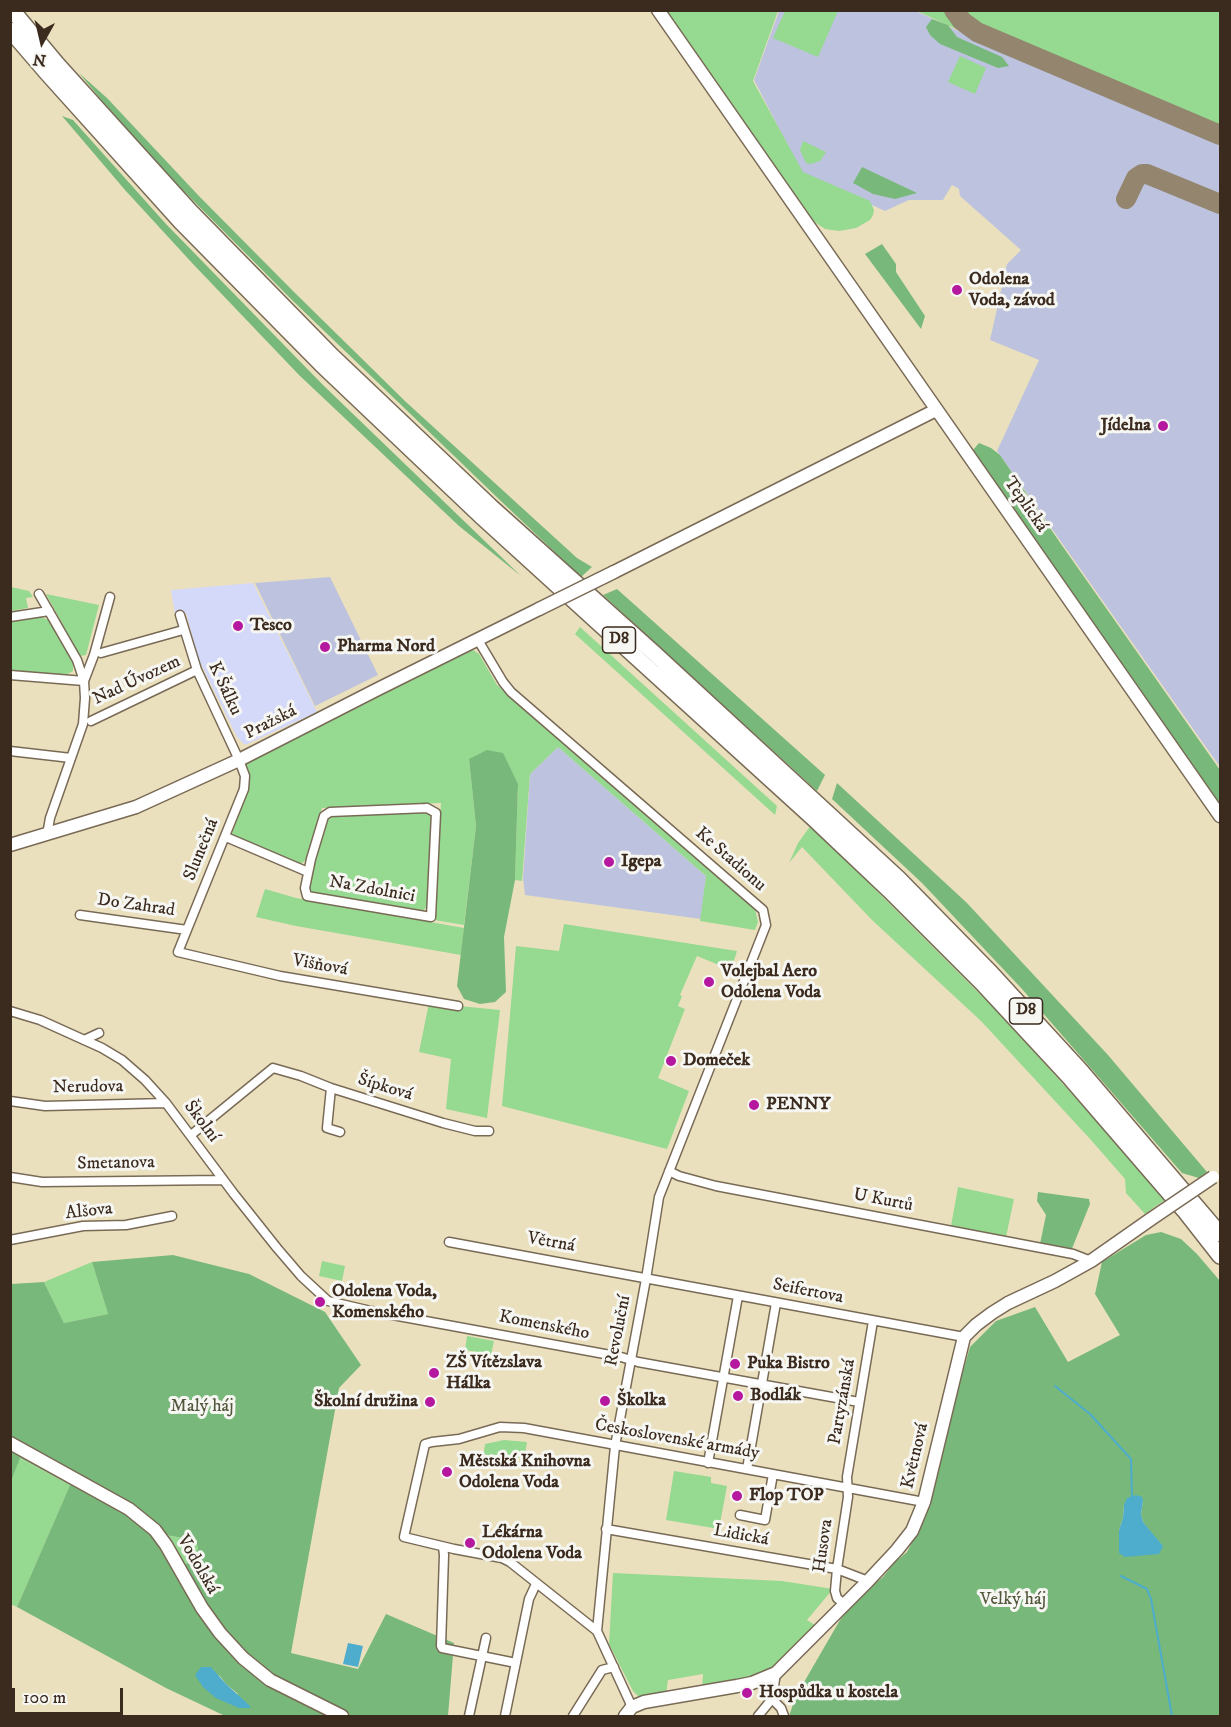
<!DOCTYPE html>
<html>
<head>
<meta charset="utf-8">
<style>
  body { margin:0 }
  #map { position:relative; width:1231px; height:1727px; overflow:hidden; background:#ebe0be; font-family:"IM FELL DW Pica",serif }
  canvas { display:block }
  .frame { position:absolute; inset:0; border:12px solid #3b2a1e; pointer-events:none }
  .north { position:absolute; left:12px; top:12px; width:60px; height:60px; -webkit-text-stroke:4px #f6f6f2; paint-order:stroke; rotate:188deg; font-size:16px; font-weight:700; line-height:24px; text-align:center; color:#3b2a1e }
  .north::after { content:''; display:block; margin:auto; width:21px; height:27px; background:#3b2a1e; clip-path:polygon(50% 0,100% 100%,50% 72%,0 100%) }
  .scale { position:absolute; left:12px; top:1688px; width:111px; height:27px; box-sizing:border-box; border:3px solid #3b2a1e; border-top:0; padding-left:8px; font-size:18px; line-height:21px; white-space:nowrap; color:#3b2a1e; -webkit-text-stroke:4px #f6f6f2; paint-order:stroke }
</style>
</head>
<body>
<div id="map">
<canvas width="1231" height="1727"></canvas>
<div class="frame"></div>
<div class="north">N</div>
<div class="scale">100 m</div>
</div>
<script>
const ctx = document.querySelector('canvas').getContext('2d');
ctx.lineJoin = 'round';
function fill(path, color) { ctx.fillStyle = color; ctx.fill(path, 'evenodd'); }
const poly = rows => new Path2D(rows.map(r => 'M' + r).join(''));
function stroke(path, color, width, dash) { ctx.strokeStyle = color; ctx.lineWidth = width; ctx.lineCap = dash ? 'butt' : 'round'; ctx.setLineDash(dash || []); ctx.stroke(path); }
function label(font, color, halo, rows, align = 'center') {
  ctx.font = font + ' "IM FELL DW Pica",serif'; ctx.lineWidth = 6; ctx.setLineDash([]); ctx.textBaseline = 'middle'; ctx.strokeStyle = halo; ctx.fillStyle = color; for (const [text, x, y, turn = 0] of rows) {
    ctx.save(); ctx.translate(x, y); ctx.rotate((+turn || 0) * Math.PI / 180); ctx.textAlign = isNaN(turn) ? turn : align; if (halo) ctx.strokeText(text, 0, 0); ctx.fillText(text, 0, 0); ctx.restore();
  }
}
fill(poly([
  [253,583,317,712,245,745,237,737,198,658,186,613,175,614,171,590]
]), '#d4d8f9');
fill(poly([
  [779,11,916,11,1007,54,1220,144,1220,767,997,451,1039,360,990,340,1007,264,1021,250,960,196,959,189,952,185,943,200,909,200,885,211,802,173,754,80],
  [330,577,378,675,315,706,255,583],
  [558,747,706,876,701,919,525,895,523,878,530,774]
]), '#bdc3de');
fill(poly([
  [663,11,778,11,753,81,803,172,870,201,874,210,873,215,870,220,856,228,839,231,825,229,810,219],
  [785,11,838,11,818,57,773,38],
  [917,11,944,11,956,29],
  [965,11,1220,11,1220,126,981,24,969,16],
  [960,56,986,68,975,94,948,82],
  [803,141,826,152,820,161,811,164,806,163,800,150],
  [11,587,29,591,33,597,26,598,28,608,11,611],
  [46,594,99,605,86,655,80,656],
  [41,617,49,620,73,663,73,671,66,675,11,670,11,621],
  [580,627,777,806,775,815,575,634],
  [470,648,479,654,497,685,755,909,758,922,755,930,700,921,706,876,558,747,530,774,522,881,515,880,518,784,469,759,476,826,464,925,434,920,441,803,322,808,307,859,301,864,231,836,240,812,249,778,247,778,245,760],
  [426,812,430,815,432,820,427,906,424,910,420,912,315,893,309,890,307,885,328,818,330,816],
  [811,825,1005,1019,1166,1199,1145,1214,1126,1193,1125,1179,1091,1140,981,1021,872,920,802,847,789,863,798,843],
  [265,889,296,898,464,928,461,955,296,926,256,917],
  [564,924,737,951,731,970,697,956,680,995,682,996,678,1006,685,1009,658,1078,689,1091,667,1149,502,1106,516,946,559,951],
  [429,1003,500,1010,487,1118,446,1109,451,1059,419,1052],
  [958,1187,1014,1199,1006,1237,951,1226],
  [322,1261,345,1266,342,1281,319,1276],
  [92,1262,108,1314,64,1323,44,1282],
  [467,1336,494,1341,491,1355,465,1350],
  [504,1440,527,1442,525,1454,510,1463,483,1458,485,1444],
  [19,1458,70,1485,17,1607,10,1604,10,1481],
  [674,1471,711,1477,711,1483,727,1486,719,1529,666,1520],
  [164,1535,196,1540,198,1549,183,1568],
  [613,1573,782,1581,833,1589,807,1620,815,1625,776,1668,769,1673,702,1689,703,1674,668,1680,666,1694,640,1698,633,1691,609,1644]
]), '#96d991');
fill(poly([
  [932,19,948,25,957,37,1002,57,1009,66,998,68,940,44,930,35,926,27],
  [79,73,107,98,198,195,293,291,406,402,577,558,592,567,581,577,503,503,293,301,143,150],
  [62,116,73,120,166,224,323,385,521,576,459,526,299,375,193,264,125,190],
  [862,167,917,193,895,199,873,194,853,183],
  [882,244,896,264,896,272,925,316,921,329,865,254],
  [979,443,991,448,1000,455,1061,544,1220,770,1220,808,975,458,973,450],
  [617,589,825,775,817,791,603,595],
  [487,750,503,753,518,784,515,880,504,937,506,992,495,1002,480,1004,464,999,457,986,476,826,469,759],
  [837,783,967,903,1108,1055,1207,1172,1199,1178,1182,1173,1022,989,922,883,832,799],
  [1038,1192,1089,1199,1090,1204,1071,1251,1040,1244,1046,1215,1037,1201],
  [1161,1232,1181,1239,1197,1254,1220,1281,1220,1716,789,1716,796,1696,840,1620,859,1596,883,1577,895,1562,907,1552,926,1515,949,1420,970,1347,996,1321,1035,1307,1068,1362,1120,1335,1095,1294,1102,1262,1146,1235],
  [1143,1501,1141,1514,1143,1522,1162,1546,1119,1530,1123,1518,1124,1505],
  [173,1255,249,1274,325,1312,361,1365,339,1388,291,1653,358,1669,386,1614,454,1643,448,1716,225,1716,166,1688,17,1607,70,1485,20,1458,11,1481,11,1284,44,1282,64,1323,108,1314,92,1262],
  [165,1535,196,1540,198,1549,183,1568],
  [219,1675,226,1684,238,1694,216,1698]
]), '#78b97b');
fill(poly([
  [1136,1495,1142,1497,1143,1501,1141,1514,1143,1522,1163,1546,1159,1554,1125,1557,1119,1553,1119,1530,1123,1518,1124,1505,1127,1498],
  [348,1643,363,1646,358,1667,343,1664],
  [201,1667,211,1667,226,1684,250,1706,250,1708,239,1708,216,1698,203,1687,195,1675]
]), '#4eaccd');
stroke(poly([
  [1055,1386,1090,1414,1131,1459,1132,1497],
  [1121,1576,1147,1589,1151,1599,1172,1716]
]), '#4eaccd', 2);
stroke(poly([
  [954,10,962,21,977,32,1220,135],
  [1126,199,1136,178,1142,174,1147,174,1220,204]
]), '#93856e', 20);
const street = poly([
  [180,615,197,670,239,760,245,776,244,789,178,952,280,976,458,1006],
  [10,617,49,611],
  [478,640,503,682,511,692,763,910,766,925,659,1197,646,1279,615,1446,597,1631,632,1707],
  [101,653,183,630],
  [10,675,84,681,77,660,39,594],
  [91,721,197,670],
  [10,751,71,758],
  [427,808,436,813,431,917,307,896,305,888,311,859,324,816,330,812,427,808],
  [47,835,50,818,83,724,85,698,84,681,94,655,110,597],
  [226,837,308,872],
  [80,915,187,930],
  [10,1011,40,1020,102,1048,122,1060,145,1080,166,1103,234,1194,277,1248,301,1276,328,1301,371,1311,621,1357,638,1362,859,1402],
  [84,1040,99,1033],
  [331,1088,327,1128,340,1132],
  [10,1101,45,1106,166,1103],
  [191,1135,273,1068,301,1076,331,1088,443,1123,475,1131,489,1131],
  [669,1171,679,1176,716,1186,1073,1254,1091,1261],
  [10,1177,42,1182,223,1180],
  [10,1240,83,1226,126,1225,172,1216],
  [449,1242,964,1337],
  [708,1463,738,1296],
  [747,1469,776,1303],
  [740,1515,765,1520,773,1474],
  [606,1529,837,1569,868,1581],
  [443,1547,444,1555,441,1646,442,1648,516,1663],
  [845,1605,837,1598,835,1591,837,1569,848,1497,847,1477,873,1321],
  [597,1631,510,1562,502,1558,454,1549,404,1537,425,1444,432,1442,459,1439,500,1427,524,1428,924,1502],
  [772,1699,781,1708,784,1716],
  [469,1716,486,1638],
  [505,1716,529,1599,536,1584],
  [573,1716,602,1670,614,1667],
  [758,1716,772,1699,776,1673]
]);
const secondary = poly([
  [658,10,1220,816],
  [614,572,936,410],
  [10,845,136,807,239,760,378,689,539,609],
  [10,1443,129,1509,155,1530,166,1545,202,1608,220,1633,243,1658,270,1680,342,1716],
  [625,1716,632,1707,644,1702,737,1686,752,1683,776,1673,868,1581,897,1550,912,1531,924,1502,964,1337,976,1325,992,1313,1008,1303,1055,1281,1091,1261,1151,1219]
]);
const highway = poly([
  [12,10,57,64,190,211,332,356,490,506,654,653,898,878,991,973,1081,1071,1220,1234],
  [10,30,47,73,181,222,322,365,482,517,813,818,889,890,982,983,1071,1079,1184,1210,1220,1256]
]);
stroke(street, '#796a56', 11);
stroke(secondary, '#796a56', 15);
stroke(highway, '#796a56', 18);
stroke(street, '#fff', 8);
stroke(secondary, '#fff', 12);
stroke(highway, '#fff', 15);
const secondaryBridge = poly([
  [539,609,614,572],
  [1151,1219,1213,1177]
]);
stroke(secondaryBridge, '#796a56', 15, []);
stroke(secondaryBridge, '#fff', 12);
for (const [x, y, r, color] of [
  [957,290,6,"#b5179e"],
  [1163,426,6,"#b5179e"],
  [238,626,6,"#b5179e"],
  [325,647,6,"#b5179e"],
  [609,862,6,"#b5179e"],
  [709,982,6,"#b5179e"],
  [671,1061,6,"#b5179e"],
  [754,1105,6,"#b5179e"],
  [320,1302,6,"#b5179e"],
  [735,1364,6,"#b5179e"],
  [434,1373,6,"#b5179e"],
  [738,1396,6,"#b5179e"],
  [605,1401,6,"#b5179e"],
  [430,1402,6,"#b5179e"],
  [447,1472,6,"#b5179e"],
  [737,1496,6,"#b5179e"],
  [470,1543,6,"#b5179e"],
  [747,1693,6,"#b5179e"]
]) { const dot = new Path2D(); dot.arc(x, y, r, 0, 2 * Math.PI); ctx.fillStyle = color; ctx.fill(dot); stroke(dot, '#f6f6f2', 2); }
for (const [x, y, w] of [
  [619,640,33],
  [1026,1011,33]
]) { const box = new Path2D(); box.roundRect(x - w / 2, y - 13, w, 26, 4.5); ctx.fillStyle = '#f6f6f2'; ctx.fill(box); stroke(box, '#3b2a1e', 1.5); }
label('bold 16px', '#3b2a1e', null, [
  ["D8",619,640],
  ["D8",1026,1011]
]);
label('bold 18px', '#3b2a1e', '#f6f6f2', [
  ["Odolena",969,280],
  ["Voda, závod",969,301],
  ["Jídelna",1151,426,"right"],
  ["Tesco",250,626],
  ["Pharma Nord",337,647],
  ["Igepa",621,862],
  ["Volejbal Aero",721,972],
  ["Odolena Voda",721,993],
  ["Domeček",683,1061],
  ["PENNY",766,1105],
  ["Odolena Voda,",332,1292],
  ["Komenského",332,1313],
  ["ZŠ Vítězslava",446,1363],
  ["Hálka",446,1384],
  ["Puka Bistro",747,1364],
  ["Bodlák",750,1396],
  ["Školka",617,1401],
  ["Školní družina",418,1402,"right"],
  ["Městská Knihovna",459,1462],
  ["Odolena Voda",459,1483],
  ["Flop TOP",749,1496],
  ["Lékárna",482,1533],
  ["Odolena Voda",482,1554],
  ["Hospůdka u kostela",759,1693]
], 'left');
label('18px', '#3b2a1e', '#f6f6f2', [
  ["Teplická",1025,505,55],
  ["Nad Úvozem",137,681,-25],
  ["K Šálku",224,689,65],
  ["Pražská",271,723,-27],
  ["Slunečná",202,850,-68],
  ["Ke Stadionu",730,860,41],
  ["Na Zdolnici",372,890,10],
  ["Do Zahrad",136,906,8],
  ["Višňová",320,966,10],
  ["Nerudova",88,1088,-1],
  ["Šípková",385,1088,17],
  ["Školní",201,1122,53],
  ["Smetanova",116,1164,-1],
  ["U Kurtů",883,1201,11],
  ["Alšova",89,1212,-6],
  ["Větrná",551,1243,10],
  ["Seifertova",808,1292,11],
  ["Komenského",544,1326,11],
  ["Revoluční",619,1331,-79],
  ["Partyzánská",843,1402,-80],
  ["Československé armády",677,1440,10],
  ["Květnová",916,1456,-77],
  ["Lidická",741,1536,10],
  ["Husova",824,1546,-82],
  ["Vodolská",197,1565,60]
]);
label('18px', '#52563b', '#f6f6f2', [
  ["Malý háj",202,1407],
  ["Velký háj",1013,1600]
]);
</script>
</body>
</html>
